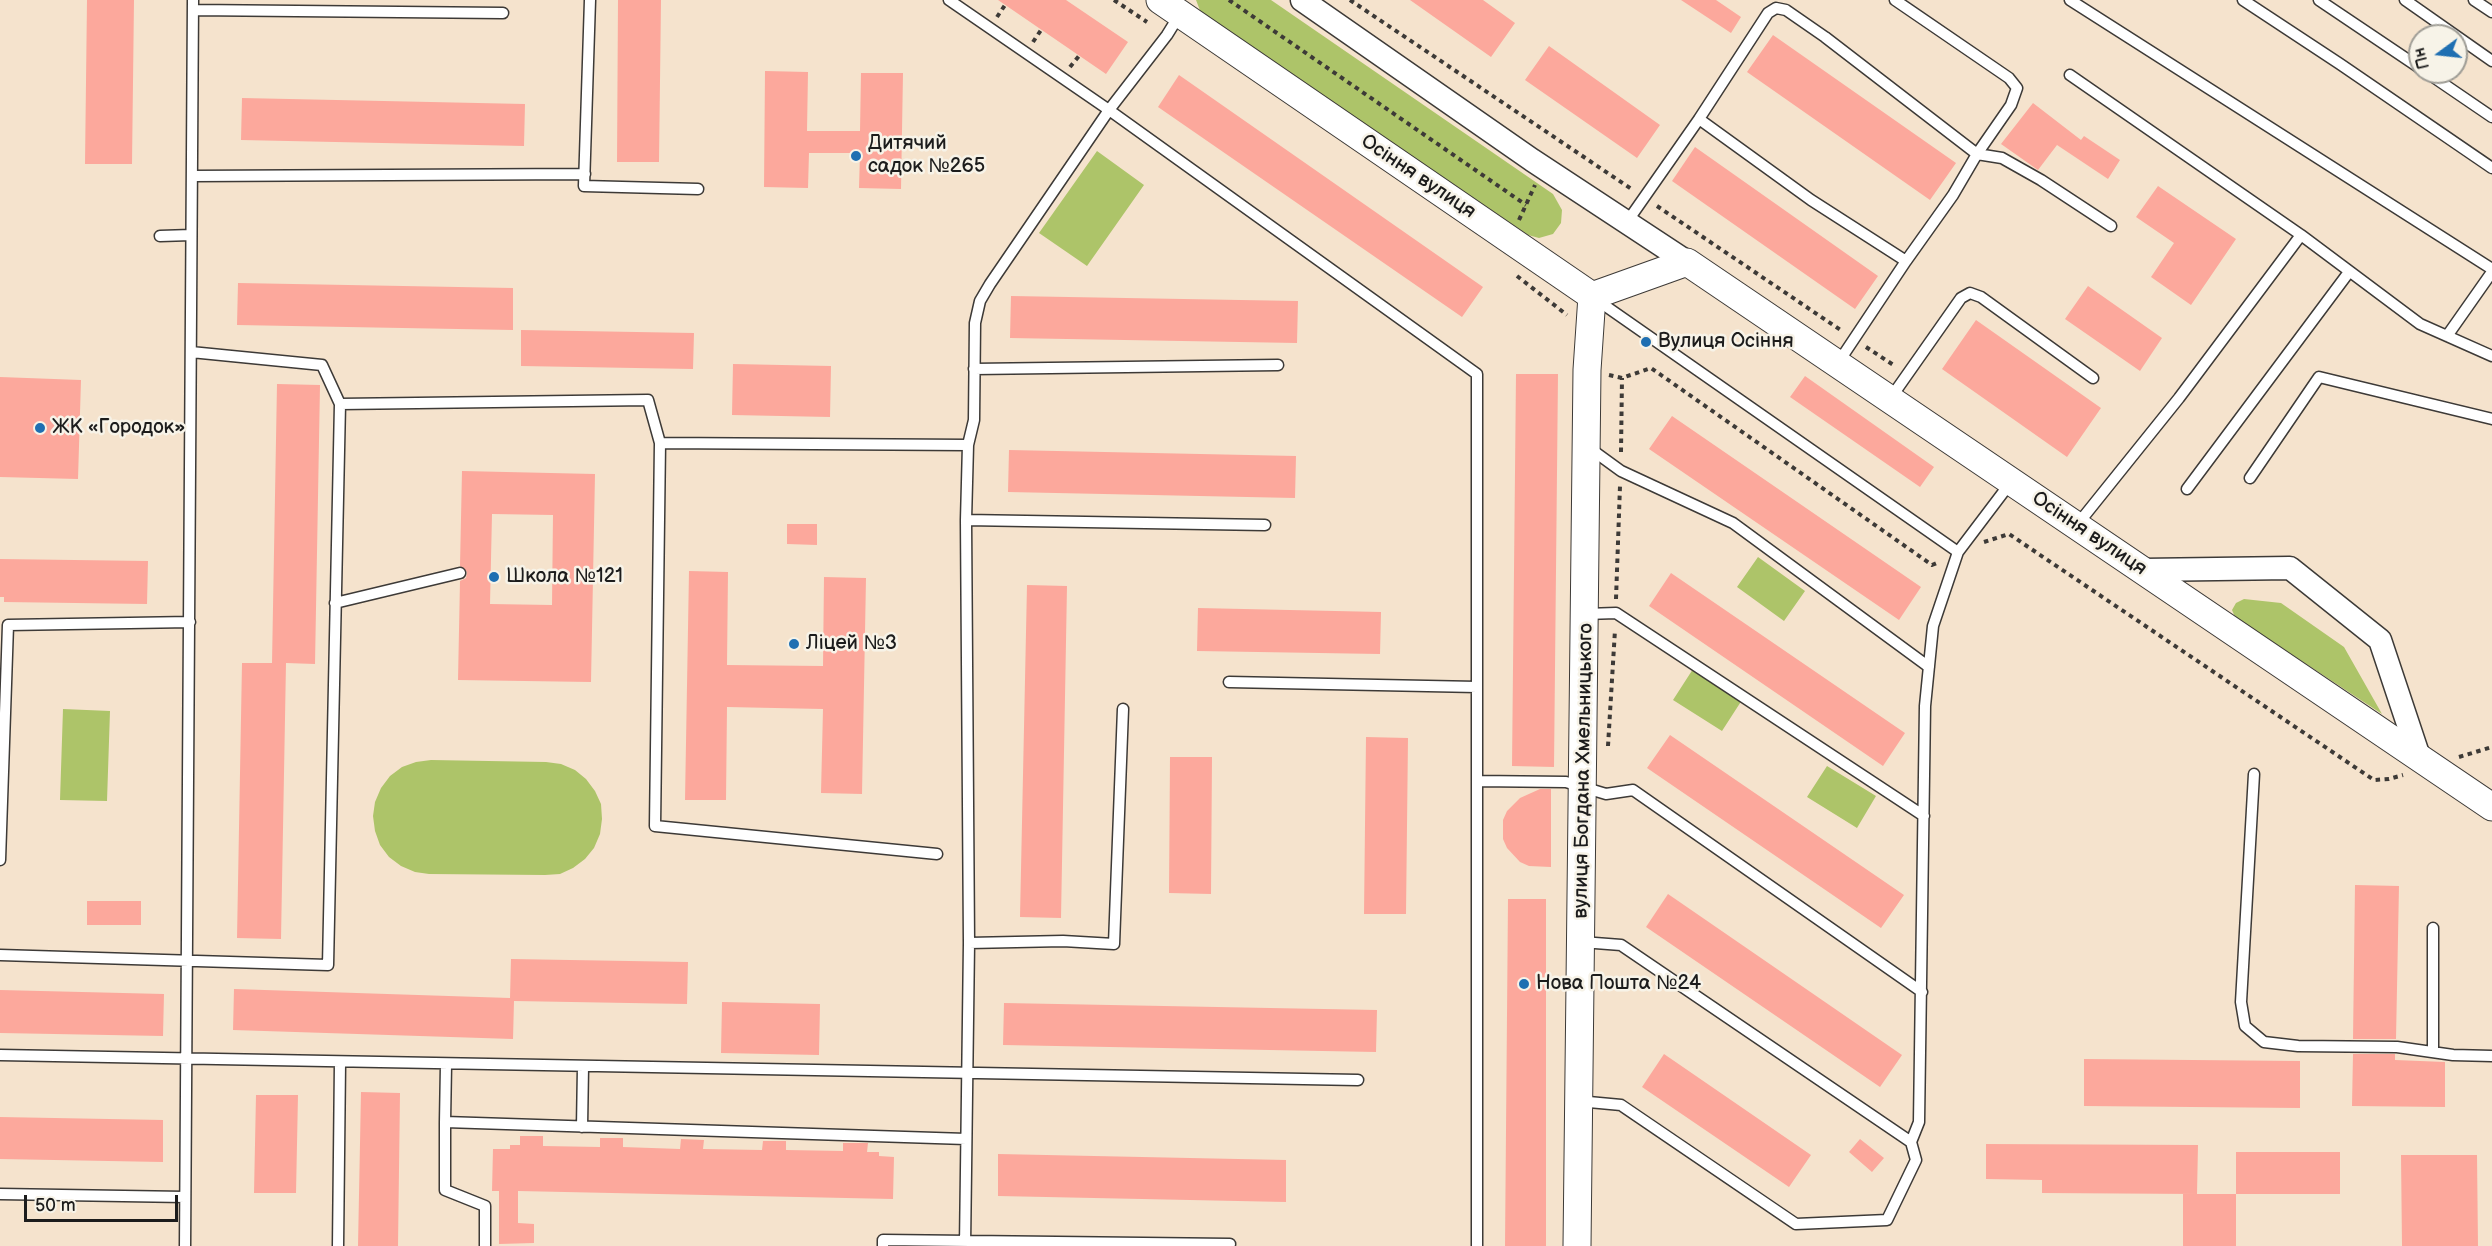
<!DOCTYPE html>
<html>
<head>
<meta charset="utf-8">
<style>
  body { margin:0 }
  #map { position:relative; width:2492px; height:1246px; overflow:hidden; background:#f5e3cd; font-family:"Balsamiq Sans",sans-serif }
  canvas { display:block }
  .north { position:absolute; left:2408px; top:24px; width:60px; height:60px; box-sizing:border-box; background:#f7f3e8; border:2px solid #9f9d96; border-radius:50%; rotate:255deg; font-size:16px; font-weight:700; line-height:24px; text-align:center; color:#1c1c1c }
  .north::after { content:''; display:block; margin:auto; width:21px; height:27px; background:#1f6fb2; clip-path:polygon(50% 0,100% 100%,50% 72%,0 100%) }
  .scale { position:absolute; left:24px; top:1195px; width:154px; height:27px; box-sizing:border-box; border:3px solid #1c1c1c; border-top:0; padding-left:8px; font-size:18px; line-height:21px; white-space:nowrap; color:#1c1c1c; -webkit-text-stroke:4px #f7f3e8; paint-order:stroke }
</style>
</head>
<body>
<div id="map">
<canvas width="2492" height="1246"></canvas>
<div class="north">Пн</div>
<div class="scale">50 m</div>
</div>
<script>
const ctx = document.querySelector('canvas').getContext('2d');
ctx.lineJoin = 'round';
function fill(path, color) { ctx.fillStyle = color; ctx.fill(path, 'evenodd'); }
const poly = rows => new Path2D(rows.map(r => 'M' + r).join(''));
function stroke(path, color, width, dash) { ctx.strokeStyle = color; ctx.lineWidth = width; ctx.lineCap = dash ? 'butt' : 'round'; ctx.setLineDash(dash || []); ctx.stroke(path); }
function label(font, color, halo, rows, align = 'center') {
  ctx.font = font + ' "Balsamiq Sans",sans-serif'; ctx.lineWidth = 5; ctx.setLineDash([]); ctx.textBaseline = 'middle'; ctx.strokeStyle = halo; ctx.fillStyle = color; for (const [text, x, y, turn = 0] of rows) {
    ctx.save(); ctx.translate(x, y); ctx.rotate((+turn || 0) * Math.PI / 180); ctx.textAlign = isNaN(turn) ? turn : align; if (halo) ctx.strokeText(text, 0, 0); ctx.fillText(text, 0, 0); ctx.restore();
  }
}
fill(poly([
  [1196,0,1271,0,1553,194,1562,210,1561,223,1553,234,1539,238,1528,235,1201,13],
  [1097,151,1144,185,1087,266,1039,233],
  [1758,557,1805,591,1784,621,1737,587],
  [2244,599,2281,603,2344,647,2382,714,2235,617,2232,610,2236,603],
  [1693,669,1742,700,1722,731,1673,700],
  [63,709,110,711,107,801,60,800],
  [431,760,546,762,561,764,575,770,586,779,595,791,601,804,602,819,600,834,594,848,585,859,573,868,560,874,545,875,429,874,415,872,401,866,389,857,380,845,375,831,373,816,375,802,381,788,390,776,402,767,416,762],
  [1827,766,1876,796,1857,828,1807,797]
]), '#adc469');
fill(poly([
  [87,0,134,0,132,164,85,164],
  [618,0,661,0,659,162,617,162],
  [998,0,1066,0,1128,42,1106,74],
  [1410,0,1483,0,1515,23,1491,57],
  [1681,0,1716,0,1741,17,1731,33],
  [1773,35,1956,163,1930,200,1747,72],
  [1549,46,1660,125,1637,158,1525,80],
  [765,71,808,72,807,131,860,131,861,73,903,73,901,189,859,188,860,153,809,153,808,188,764,187],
  [1179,75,1483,287,1462,317,1158,107],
  [242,98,525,104,524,146,241,140],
  [2033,103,2081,140,2084,136,2120,160,2108,179,2057,145,2038,170,2001,144],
  [1695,147,1878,276,1855,309,1672,181],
  [2158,186,2236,239,2191,305,2151,277,2174,243,2136,217],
  [238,283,513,288,513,330,237,325],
  [2088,286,2162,338,2140,371,2065,319],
  [1011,296,1298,301,1297,343,1010,338],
  [1976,320,2101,408,2067,457,1942,369],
  [521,330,694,333,693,369,521,366],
  [733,364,831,366,830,417,732,415],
  [1516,374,1558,374,1554,767,1512,766],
  [1805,376,1934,467,1920,487,1790,397],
  [0,377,81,380,78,479,0,477],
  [277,384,320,385,315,664,286,663,281,939,237,938,242,663,272,663],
  [1672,416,1921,587,1899,620,1649,449],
  [1009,450,1296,456,1295,498,1008,492],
  [462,471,595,474,591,682,458,680,460,581,466,578,467,572,460,566],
  [492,514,553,515,552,605,490,604],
  [787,524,817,524,817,545,787,544],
  [0,559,148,561,147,604,4,602,4,597,0,597],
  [689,571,728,572,727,665,823,666,824,577,866,578,862,794,821,793,823,709,727,707,726,800,685,800],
  [1671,573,1905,733,1883,766,1649,606],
  [1027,585,1067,586,1061,918,1020,917],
  [1198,608,1381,612,1380,654,1197,651],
  [1670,735,1904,895,1881,928,1647,768],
  [1366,737,1408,738,1406,914,1364,914],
  [1170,757,1212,757,1211,894,1169,893],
  [1540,789,1551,789,1551,867,1529,866,1520,862,1507,848,1503,839,1503,820,1507,811,1520,798],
  [2355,885,2399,886,2396,1039,2353,1039],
  [1668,894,1902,1055,1880,1087,1646,927],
  [1508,899,1546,899,1546,1246,1505,1246],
  [87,901,141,901,141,925,87,925],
  [511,959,688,962,687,1004,514,1001,513,1039,233,1030,234,989,510,998],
  [0,990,164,994,163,1036,0,1033],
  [722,1002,820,1004,819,1055,721,1053],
  [1004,1003,1377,1010,1376,1052,1003,1045],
  [1664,1054,1811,1155,1789,1187,1642,1087],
  [2353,1054,2395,1054,2395,1060,2445,1062,2445,1107,2352,1106],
  [2084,1059,2300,1061,2300,1108,2084,1106],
  [361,1092,400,1093,398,1246,358,1246],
  [256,1095,298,1095,296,1193,254,1193],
  [0,1117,163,1120,163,1162,0,1159],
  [520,1136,543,1136,543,1146,600,1147,600,1138,623,1138,623,1147,680,1149,681,1139,704,1140,703,1149,762,1150,763,1141,786,1141,786,1150,843,1151,843,1143,868,1143,867,1152,879,1152,879,1156,894,1157,893,1199,518,1191,518,1223,534,1224,534,1243,499,1244,499,1191,492,1191,493,1149,510,1149,510,1145,520,1145],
  [1860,1139,1884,1158,1872,1172,1849,1152],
  [1986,1144,2198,1145,2197,1194,2042,1193,2042,1180,1986,1179],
  [2236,1152,2340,1152,2340,1194,2236,1194],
  [998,1154,1286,1160,1286,1202,998,1196],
  [2401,1155,2477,1155,2478,1246,2402,1246],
  [2183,1194,2236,1194,2236,1246,2183,1246]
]), '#fca89c');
const service = poly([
  [590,0,584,186,698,189],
  [949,0,1109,110,1477,374,1477,1246],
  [1895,0,2009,78,2017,88,2011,105,1977,154,1953,195,1906,261],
  [2070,0,2492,269],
  [2243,0,2340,64,2492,168],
  [2319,0,2420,68],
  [2405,0,2492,61],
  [2474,0,2492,12],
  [193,10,503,13],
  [2426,72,2492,117],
  [2070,75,2301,235,2420,324,2492,356],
  [1699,119,1811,200,1906,261,1838,363],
  [192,176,585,174],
  [1627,222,1699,119,1768,13,1776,8,1786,10,1825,37,1977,154,2002,158,2041,180,2111,226],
  [160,236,191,235],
  [1594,298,1958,552],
  [2447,336,2492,272],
  [191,352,322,365,340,404,648,400,660,443,968,445],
  [974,369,1278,365],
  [1890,399,1961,298,1970,293,1981,297,2093,378],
  [660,443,655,826,937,854],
  [1588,447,1621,471,1733,523,1929,667],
  [2250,478,2319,377,2492,419],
  [2187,489,2349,272],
  [966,520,1265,525],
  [2077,525,2179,398,2301,235],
  [335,603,460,573],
  [1586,614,1616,613,1924,816],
  [1229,682,1477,687],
  [2254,774,2241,1002,2245,1026,2264,1042,2298,1046,2397,1047,2453,1055,2492,1056],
  [1477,781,1566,782,1606,794,1633,790,1922,992],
  [0,860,8,625,190,622],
  [1582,942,1621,945,1911,1142],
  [969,943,1063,941,1114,944,1123,709],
  [0,955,328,965,340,404],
  [2433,1050,2433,928],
  [0,1055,1358,1080],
  [1578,1101,1621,1105,1796,1224,1887,1220,1916,1160,1911,1142,1919,1122,1925,706,1933,626,1958,552,2011,482],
  [445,1122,446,1065],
  [582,1127,583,1067],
  [0,1194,185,1197],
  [185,1246,193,0],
  [338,1246,340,1063],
  [485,1246,485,1206,445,1190,445,1122,966,1139],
  [883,1246,883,1240,1230,1244],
  [965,1246,969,943,966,520,968,445,974,420,975,323,980,301,990,284,1109,110,1167,35,1180,14]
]);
const minor = poly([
  [1302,0,1532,160,1687,262],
  [2143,570,2290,568,2380,640,2419,757]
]);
const tertiary = poly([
  [1160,0,1592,296],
  [1592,296,1687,262,2492,807],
  [1577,1246,1587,370,1592,296]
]);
stroke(service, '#3d3a37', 13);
stroke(minor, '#3d3a37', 25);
stroke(tertiary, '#3d3a37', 29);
stroke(poly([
  [1114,0,1147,22],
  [1229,0,1526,205],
  [1350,0,1633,190],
  [997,17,1005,5],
  [1033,42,1041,30],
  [1070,67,1079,56],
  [1657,206,1842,331],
  [1519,220,1535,185],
  [1517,276,1567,315],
  [1866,347,1895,366],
  [1609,375,1622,378,1651,368,1932,565,1939,562],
  [1621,452,1622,378],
  [1984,542,2009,534,2374,780,2389,779,2403,775],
  [1616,599,1620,486],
  [1608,746,1615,630],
  [2459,757,2492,747]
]), '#3d3a37', 4, [4.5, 4.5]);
stroke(service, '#fff', 10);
stroke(minor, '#fff', 22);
stroke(tertiary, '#fff', 27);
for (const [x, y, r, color] of [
  [856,156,6,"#1f6fb2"],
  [1646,342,6,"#1f6fb2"],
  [40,428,6,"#1f6fb2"],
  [494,577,6,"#1f6fb2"],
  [794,644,6,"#1f6fb2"],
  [1524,984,6,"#1f6fb2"]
]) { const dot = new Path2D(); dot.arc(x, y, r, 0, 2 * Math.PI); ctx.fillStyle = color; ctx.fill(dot); stroke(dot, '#f7f3e8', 2); }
label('20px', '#1c1c1c', '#f7f3e8', [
  ["Дитячий",868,144],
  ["садок №265",868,167],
  ["Вулиця Осіння",1658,342],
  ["ЖК «Городок»",52,428],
  ["Школа №121",506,577],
  ["Ліцей №3",806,644],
  ["Нова Пошта №24",1536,984]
], 'left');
label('20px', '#1c1c1c', '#f7f3e8', [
  ["Осіння вулиця",1418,177,34],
  ["Осіння вулиця",2089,534,34],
  ["вулиця Богдана Хмельницького",1584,771,-89]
]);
</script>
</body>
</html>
